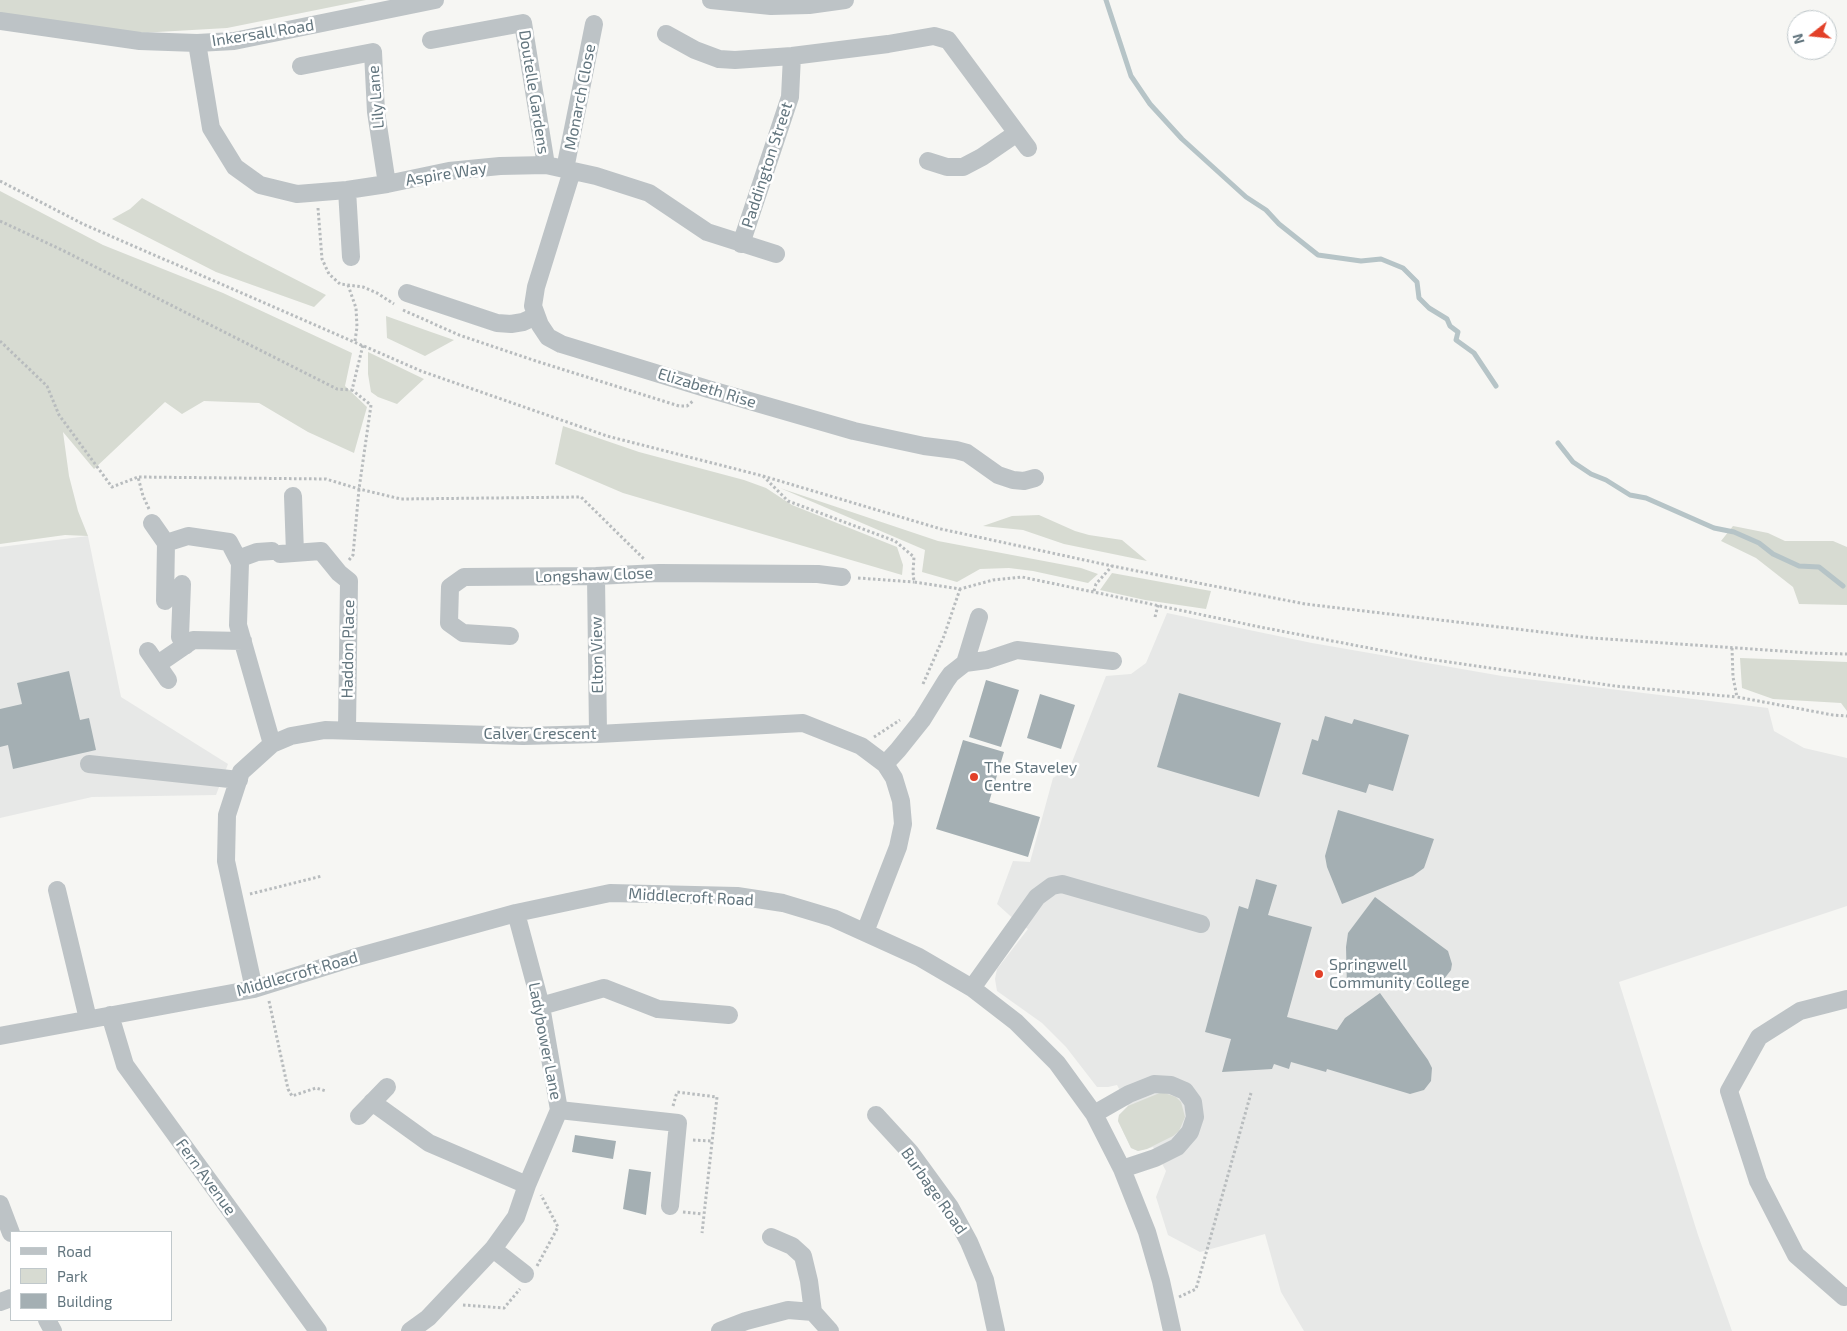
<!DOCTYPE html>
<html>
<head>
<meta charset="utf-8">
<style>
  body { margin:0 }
  #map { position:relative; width:1847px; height:1331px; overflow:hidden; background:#f6f6f3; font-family:"Exo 2",sans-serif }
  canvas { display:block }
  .legend { position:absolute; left:10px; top:1231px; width:162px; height:90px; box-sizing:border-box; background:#fff; border:1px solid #c0c8cb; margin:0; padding:6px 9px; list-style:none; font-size:15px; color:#62757e }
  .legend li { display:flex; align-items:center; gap:10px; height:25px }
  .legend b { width:25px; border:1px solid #c0c8cb }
  .north { position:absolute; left:1787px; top:10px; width:50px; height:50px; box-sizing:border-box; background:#fff; border:1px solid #c0c8cb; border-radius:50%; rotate:254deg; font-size:14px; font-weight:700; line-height:20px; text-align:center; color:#62757e }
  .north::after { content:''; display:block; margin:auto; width:18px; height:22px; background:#e24028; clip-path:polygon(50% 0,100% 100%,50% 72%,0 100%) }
</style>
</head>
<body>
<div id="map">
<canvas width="1847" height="1331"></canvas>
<ul class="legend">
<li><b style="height:6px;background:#bdc3c6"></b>Road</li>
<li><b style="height:14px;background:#d7dbd2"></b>Park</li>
<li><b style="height:14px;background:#a4afb3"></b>Building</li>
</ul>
<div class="north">N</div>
</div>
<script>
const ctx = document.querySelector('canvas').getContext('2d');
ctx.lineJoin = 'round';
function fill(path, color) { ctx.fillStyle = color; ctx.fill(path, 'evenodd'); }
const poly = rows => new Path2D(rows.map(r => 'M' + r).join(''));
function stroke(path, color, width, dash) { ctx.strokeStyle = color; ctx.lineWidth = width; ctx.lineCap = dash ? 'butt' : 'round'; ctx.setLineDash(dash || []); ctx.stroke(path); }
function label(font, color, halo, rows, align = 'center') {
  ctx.font = font + ' "Exo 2",sans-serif'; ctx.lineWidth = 5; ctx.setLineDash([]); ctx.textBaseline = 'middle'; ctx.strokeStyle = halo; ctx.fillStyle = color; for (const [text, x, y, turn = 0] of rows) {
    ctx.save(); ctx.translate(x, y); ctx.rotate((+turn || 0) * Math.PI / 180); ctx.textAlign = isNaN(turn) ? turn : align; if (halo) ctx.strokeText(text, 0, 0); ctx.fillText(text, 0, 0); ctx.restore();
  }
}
fill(poly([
  [88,536,121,697,228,764,216,795,92,797,0,818,0,547],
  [1167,613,1312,643,1502,676,1768,708,1774,731,1804,748,1847,758,1847,906,1619,982,1698,1235,1732,1331,1304,1331,1281,1292,1265,1234,1200,1252,1168,1235,1156,1197,1166,1171,1153,1147,1138,1151,1131,1148,1118,1121,1119,1115,1128,1106,1117,1085,1108,1087,1097,1087,1066,1047,1042,1023,997,991,995,979,997,969,1028,929,1018,923,997,904,1013,861,1030,862,1053,778,1070,767,1106,676,1131,674,1146,663]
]), '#e7e8e7');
fill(poly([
  [0,0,366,0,227,28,140,33,0,13],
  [0,191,103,245,223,293,352,353,345,386,367,407,354,453,308,432,259,403,204,401,182,414,165,402,94,469,63,432,69,476,78,511,88,536,65,535,0,544],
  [142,198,244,253,326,295,314,307,216,272,112,219,130,209],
  [386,316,431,332,454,340,425,356,387,338],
  [368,352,424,379,397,404,378,397,371,392,368,374],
  [563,426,639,452,744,480,766,488,792,505,897,547,903,565,902,575,623,493,555,464],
  [780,488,938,541,1081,568,1098,574,1088,583,1033,571,1009,568,980,569,957,582,922,572,925,550],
  [1039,515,1075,531,1089,535,1122,540,1147,561,1064,544,1023,530,983,526,1012,516],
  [1733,526,1768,533,1785,541,1833,541,1847,547,1847,605,1799,604,1793,587,1756,558,1721,541],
  [1112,573,1211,591,1206,609,1145,600,1100,590],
  [1740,658,1847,662,1847,711,1841,703,1773,699,1742,688],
  [1162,1092,1176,1097,1181,1102,1185,1117,1179,1131,1173,1136,1147,1149,1138,1151,1131,1148,1118,1121,1119,1115,1128,1106]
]), '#d7dbd2');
stroke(poly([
  [1106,0,1131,76,1150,104,1182,139,1246,197,1266,210,1279,224,1318,255,1361,261,1381,259,1403,268,1417,282,1419,298,1429,308,1447,319,1450,326,1458,332,1456,340,1474,353,1496,386],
  [1558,443,1573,462,1591,474,1606,480,1630,495,1646,498,1714,528,1734,532,1759,543,1773,554,1799,566,1819,567,1843,586]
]), '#b6c4c7', 5);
fill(poly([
  [69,671,80,720,89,718,96,750,13,769,8,745,0,747,0,709,22,704,17,683],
  [986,680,1019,690,1001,747,969,737],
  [1179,693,1281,723,1259,797,1157,767],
  [1040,694,1075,705,1061,749,1027,738],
  [1325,716,1352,724,1354,719,1409,735,1393,791,1369,784,1366,793,1302,774,1312,739,1318,741],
  [963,740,1004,752,989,802,1040,817,1028,857,936,829],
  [1338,810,1434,839,1424,868,1413,876,1342,904,1327,867,1325,856],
  [1256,879,1277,885,1268,915,1312,927,1287,1017,1337,1030,1345,1018,1380,993,1428,1060,1432,1068,1431,1081,1424,1090,1410,1094,1327,1069,1326,1072,1291,1062,1289,1069,1274,1064,1272,1069,1222,1072,1231,1039,1205,1032,1239,906,1248,909],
  [1375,897,1448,951,1452,964,1451,970,1444,979,1436,983,1347,988,1346,947,1348,933],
  [575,1135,616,1141,613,1159,572,1152],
  [629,1169,651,1172,646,1215,623,1209]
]), '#a4afb3');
stroke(poly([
  [0,181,83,224,421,371,607,436,763,476,941,529,1112,566,1305,604,1592,638,1810,653,1847,654],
  [318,208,322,259,329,274,340,284,363,287,377,293,394,304],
  [0,221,62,250,337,389,352,390,363,345],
  [348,285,356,308,357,327,355,341],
  [403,310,459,335,536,361,679,406,687,406,693,401],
  [0,341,47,386,59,415,112,487,138,477],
  [763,476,788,501,895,541,914,557,913,572,914,582,960,589,993,580,1022,577,1260,627,1421,658,1615,686,1737,697],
  [149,509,143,496,138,477,326,479,359,489,401,499,581,497,644,559],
  [349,560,353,555,359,489,371,405,352,390],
  [858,578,914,582],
  [1094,591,1096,584,1112,566],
  [1155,617,1158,605],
  [1732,648,1733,677,1737,697,1833,715,1847,716],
  [923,684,944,636,960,589],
  [874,737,900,720],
  [250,894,322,876],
  [269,1001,288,1089,292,1096,316,1088,326,1091],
  [673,1106,677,1092,717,1097,702,1233],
  [693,1140,712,1141],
  [683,1212,703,1214],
  [537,1266,558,1227,541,1195],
  [1179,1297,1196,1289,1251,1093],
  [463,1305,504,1308,520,1289]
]), '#b8bcbe', 3, [2.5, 2.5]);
stroke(poly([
  [711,0,771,6,809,5,845,0],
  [0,21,140,41,197,43,234,41,435,0],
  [666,34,695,50,719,59,735,60,792,56,888,44,934,36,948,40,1028,148],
  [431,40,523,23,546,165],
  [197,43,211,128,235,167,260,185,297,194,347,190,387,184,449,171,500,166,546,165,596,176,649,193,707,232,776,254],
  [301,66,373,52,376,112,387,184],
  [928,161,947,167,963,167,982,157,1017,133],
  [565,169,594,24],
  [572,171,536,287,533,306,540,325,548,337,561,344,708,389,854,431,924,446,956,450,967,453,998,475,1013,480,1024,481,1035,478],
  [347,190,351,257],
  [741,244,790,97,792,56],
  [407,293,497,323,511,324,523,322,536,316],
  [293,496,295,553],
  [152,523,166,543,165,601],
  [166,543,188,536,229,542,240,563,238,625,272,744],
  [280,554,321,551,339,573,349,581,347,729],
  [238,559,257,552,272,551],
  [596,576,598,734],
  [182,584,180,637,185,646],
  [510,636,463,633,449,623,450,587,464,577,596,576,659,573,818,574,842,577],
  [148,651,168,680],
  [965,663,987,660,1017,650,1113,661],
  [158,664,193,640,243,641],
  [89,764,239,780],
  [885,764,898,750,922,720,946,681,951,674,965,663,979,617],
  [57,890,88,1019],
  [972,988,1037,897,1052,886,1062,884,1201,924],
  [254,989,226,861,227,815,241,772,272,744,291,736,325,730,523,736,598,734,803,723,861,746,885,764,894,778,901,801,903,824,898,847,865,932],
  [1847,999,1800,1011,1759,1037,1729,1091,1758,1181,1796,1255,1844,1297,1847,1296],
  [541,1006,604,988,658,1009,729,1015],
  [110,1015,125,1065,318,1331],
  [0,1036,254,989,353,958,516,913,610,893,737,896,783,903,833,918,919,957,972,988,1016,1022,1057,1063,1094,1114,1122,1169,1147,1232,1161,1281,1172,1331],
  [372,1102,429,1143,527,1185],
  [559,1110,678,1123,670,1206],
  [1094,1114,1129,1094,1154,1084,1171,1085,1185,1091,1193,1102,1195,1117,1190,1132,1177,1147,1155,1158,1122,1169],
  [876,1115,910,1152,950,1207,969,1242,985,1280,996,1331],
  [359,1116,387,1087],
  [0,1204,11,1233],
  [771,1237,792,1246,803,1256,809,1281,813,1312],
  [493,1249,525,1274],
  [0,1302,11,1298],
  [47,1320,53,1331],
  [410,1331,428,1318,493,1249,516,1217,527,1185,559,1110,541,1006,516,913],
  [720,1331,746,1321,788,1310,813,1312,830,1331]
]), '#bdc3c6', 18);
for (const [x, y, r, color] of [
  [974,777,5,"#e24028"],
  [1319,974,5,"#e24028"]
]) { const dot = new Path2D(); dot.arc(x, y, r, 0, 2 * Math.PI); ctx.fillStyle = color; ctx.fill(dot); stroke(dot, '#fff', 2); }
label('16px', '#62757e', '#fff', [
  ["Inkersall Road",263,33,-9],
  ["Doutelle Gardens",534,92,81],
  ["Lily Lane",376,97,-95],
  ["Monarch Close",580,97,-79],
  ["Paddington Street",767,165,-72],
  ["Aspire Way",446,174,-9],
  ["Elizabeth Rise",707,388,17],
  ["Longshaw Close",594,575,-2],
  ["Haddon Place",348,649,-89],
  ["Elton View",597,655,-91],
  ["Calver Crescent",540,734],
  ["Middlecroft Road",691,897,3],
  ["Middlecroft Road",297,974,-16],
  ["Ladybower Lane",545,1041,79],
  ["Fern Avenue",206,1177,54],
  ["Burbage Road",934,1191,55]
]);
label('16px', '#62757e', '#fff', [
  ["The Staveley",984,768],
  ["Centre",984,786],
  ["Springwell",1329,965],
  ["Community College",1329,983]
], 'left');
</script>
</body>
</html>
